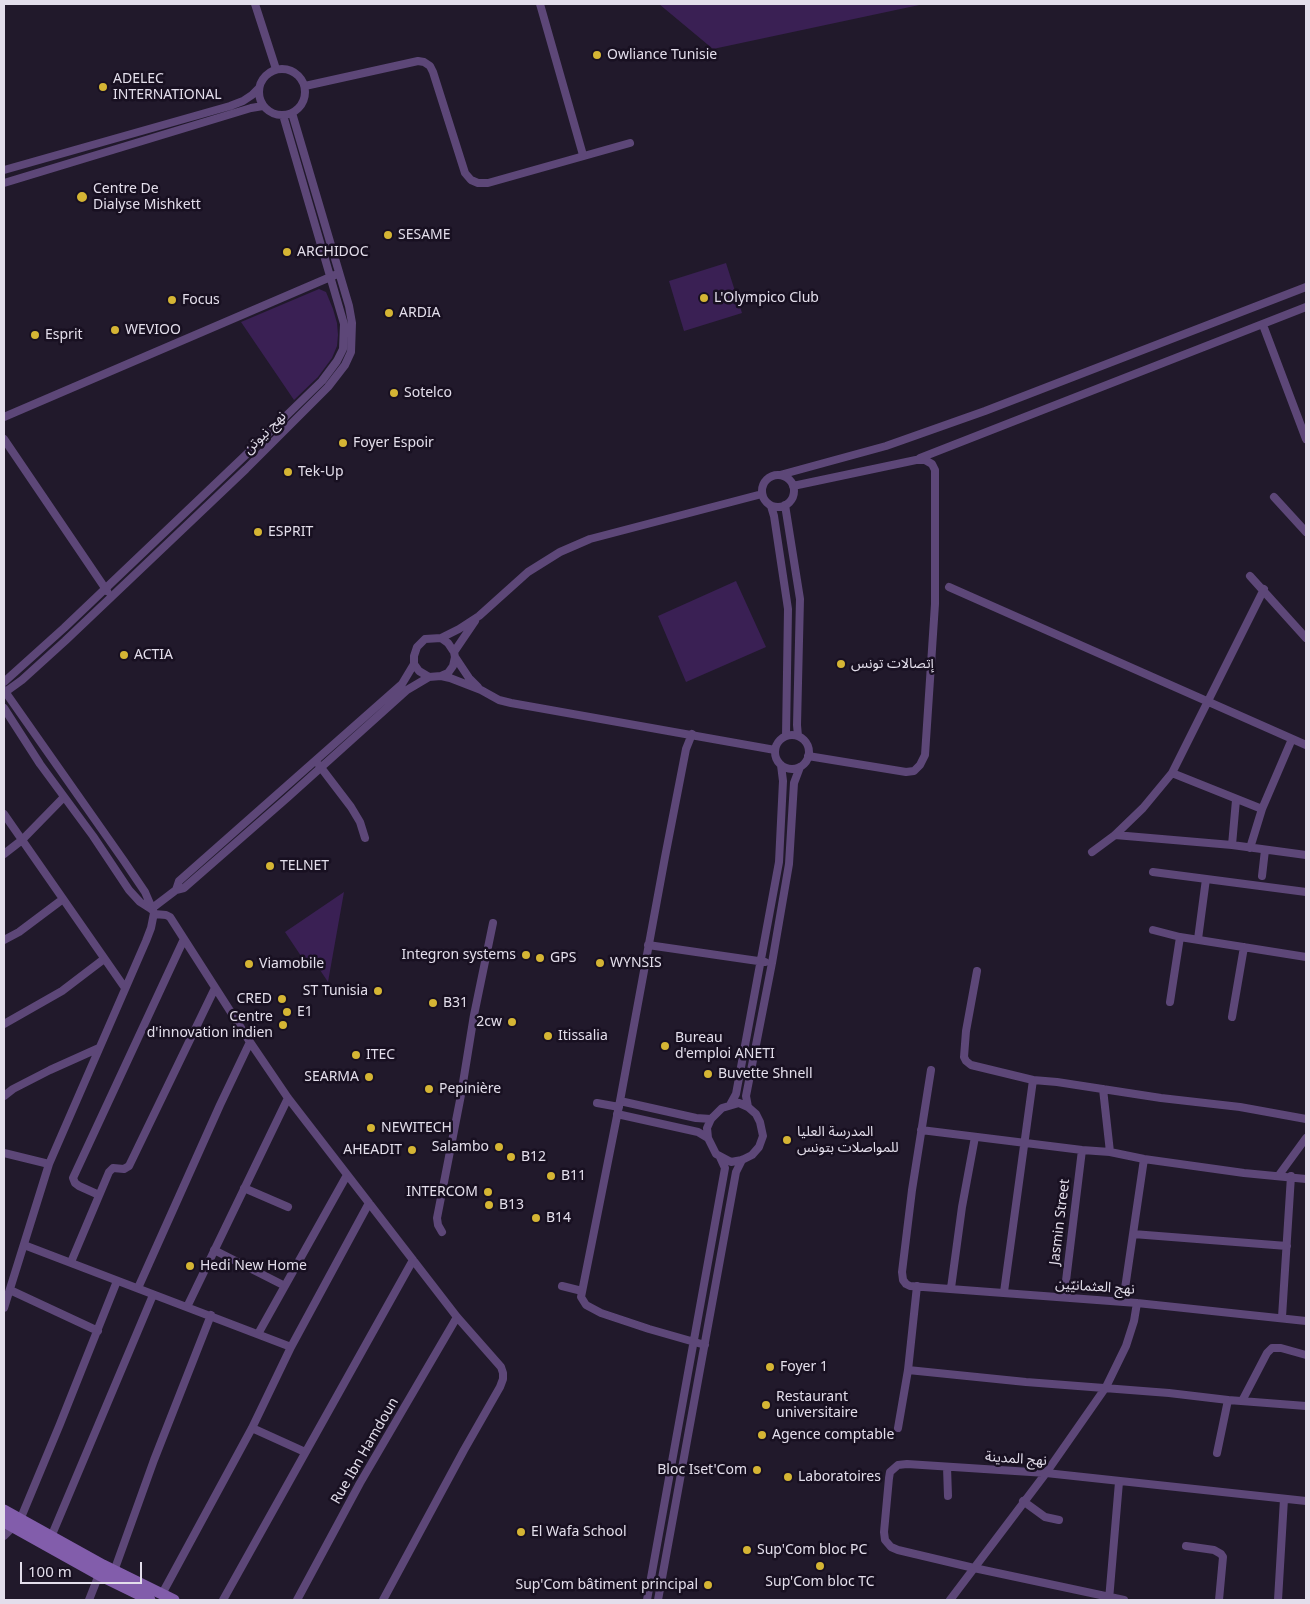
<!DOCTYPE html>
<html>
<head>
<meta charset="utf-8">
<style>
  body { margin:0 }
  #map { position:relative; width:1310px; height:1604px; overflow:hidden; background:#21192b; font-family:"Noto Sans",sans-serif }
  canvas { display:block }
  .frame { position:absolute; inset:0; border:5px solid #e3deeb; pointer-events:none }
  .scale { position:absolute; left:20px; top:1562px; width:122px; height:22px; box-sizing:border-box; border:2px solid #e3deeb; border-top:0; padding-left:6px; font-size:15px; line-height:18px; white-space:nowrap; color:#e3deeb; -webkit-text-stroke:4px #181021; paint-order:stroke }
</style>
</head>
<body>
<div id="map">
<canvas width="1310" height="1604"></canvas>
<div class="frame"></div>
<div class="scale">100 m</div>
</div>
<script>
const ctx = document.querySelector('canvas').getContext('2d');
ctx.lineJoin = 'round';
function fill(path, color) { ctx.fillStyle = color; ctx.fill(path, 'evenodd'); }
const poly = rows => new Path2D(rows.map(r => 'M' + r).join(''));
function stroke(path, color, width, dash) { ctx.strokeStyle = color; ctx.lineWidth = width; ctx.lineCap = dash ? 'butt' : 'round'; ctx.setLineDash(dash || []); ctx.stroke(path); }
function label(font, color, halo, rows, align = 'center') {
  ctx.font = font + ' "Noto Sans","Noto Sans Arabic",sans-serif'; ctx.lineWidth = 5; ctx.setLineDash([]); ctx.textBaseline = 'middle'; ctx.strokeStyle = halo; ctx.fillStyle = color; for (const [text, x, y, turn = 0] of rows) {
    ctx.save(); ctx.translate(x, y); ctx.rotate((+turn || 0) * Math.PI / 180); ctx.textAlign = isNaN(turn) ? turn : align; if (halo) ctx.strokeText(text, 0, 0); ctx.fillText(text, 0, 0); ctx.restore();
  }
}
fill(poly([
  [659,4,924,4,713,49],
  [726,263,742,313,684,331,669,281],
  [319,289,326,292,333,309,337,323,338,335,337,346,332,358,318,377,294,400,241,322],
  [736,581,766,647,686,682,658,616],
  [344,892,328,982,312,958,305,962,285,932]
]), '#3a2054');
stroke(poly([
  [255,4,276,69],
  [540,4,583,155],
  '259 92a23 23 0 1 1 46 0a23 23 0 1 1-46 0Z',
  [305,86,418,61,424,62,430,66,433,72,465,173,471,180,478,183,488,183,630,143],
  [4,170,230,106,243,101,252,95,258,89],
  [4,183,251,108,263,106],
  [1263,325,1306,439],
  [4,417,335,275],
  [4,439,107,591],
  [920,458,1306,307],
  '762 491a16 16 0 1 1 32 0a16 16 0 1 1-32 0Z',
  [780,475,886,446,985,411,1306,287],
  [793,486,916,460,925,460,932,464,935,470,935,604,925,755,920,765,914,771,906,772,808,756],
  [1274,497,1306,532],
  [785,505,800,599,797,725,798,736],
  [771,506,774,516,788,609,786,736],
  [1250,576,1306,638],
  [949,587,1306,745],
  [441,638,459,629,479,616,528,572,560,552,590,539,762,494],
  [454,652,475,621],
  [455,657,469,678,478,687],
  [441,676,448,673,453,666,455,657,454,652,448,643,441,638,425,639,417,647,414,656,414,664,419,671,429,677,441,676,450,678,481,690,499,700,511,703,775,750],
  [4,682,64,628,252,449,322,381,337,361,343,349,344,324,283,115],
  [4,690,124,861,145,892,154,913,151,928,146,941,49,1164,4,1308],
  [4,693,22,680,65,641,246,469,328,387,345,365,351,352,352,323,349,306,292,113],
  [4,708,40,764,93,836,129,890,140,902,151,909],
  [692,734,686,749,665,857,620,1101,581,1297,586,1305,601,1313,649,1329,705,1345],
  '775 752a17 17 0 1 1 34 0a17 17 0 1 1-34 0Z',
  [319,765,351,807,360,822,365,838],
  [1172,773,1262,809],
  [4,814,125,988],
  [1115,835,1232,845,1306,855],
  [1232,845,1236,800],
  [1250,848,1262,809,1292,739],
  [1092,852,1115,835,1143,808,1172,773,1264,589],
  [4,854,22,840,64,797],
  [1153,872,1306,892],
  [1262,876,1265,850],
  [176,890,179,881,402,684,414,664],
  [151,909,176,890,184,888,287,798,407,690,429,677],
  [154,914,166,915,170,917,250,1042,288,1098,457,1317,501,1367,503,1373,503,1379,500,1387,464,1450,383,1600],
  [1153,930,1180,937,1306,957],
  [1198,939,1206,879],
  [4,940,19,932,63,899],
  [648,945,765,962],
  [977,971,966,1031,964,1057,966,1061,971,1065,1033,1080],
  [1170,1002,1180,937],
  [1232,1017,1244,947],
  [4,1024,62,991,104,959],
  [931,1070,912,1190,902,1272,903,1280,906,1284,910,1286,1137,1303,1306,1321],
  [1103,1089,1110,1152],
  [4,1096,13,1089,50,1070,99,1048],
  [620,1101,696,1118,711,1119],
  [597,1103,619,1107],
  [739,1103,748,1107,756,1114,760,1122,763,1136,759,1147,752,1155,742,1160,731,1162,716,1154,708,1138,707,1128,711,1119,722,1108,739,1103],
  [730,1105,736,1094,779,862,783,781,781,765],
  [748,1107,746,1096,772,963,789,864,794,783,800,767],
  [617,1114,698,1132,708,1138],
  [921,1130,1082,1150,1110,1152,1144,1159,1244,1173,1306,1179],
  [4,1153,49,1164],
  [1279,1175,1306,1138],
  [244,1188,288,1207],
  [99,1195,79,1186,75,1183,73,1178,184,939],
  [442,1232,438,1225,437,1218,461,1095,474,1015,493,923],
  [1133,1234,1287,1246],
  [24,1245,291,1347],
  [214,1250,285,1286],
  [71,1262,109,1172,113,1168,124,1169,129,1166,215,988],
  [562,1286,582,1291],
  [138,1288,220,1105,250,1042],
  [951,1288,962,1207,975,1137],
  [10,1290,98,1331],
  [1004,1292,1033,1080,1057,1082,1161,1098,1240,1107,1306,1119],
  [1064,1297,1082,1150],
  [1123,1302,1144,1159],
  [187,1307,288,1098],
  [1282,1317,1291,1176],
  [258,1334,347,1175],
  [908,1370,1026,1382,1169,1393,1228,1400,1306,1406],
  [1242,1401,1267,1353,1272,1348,1281,1348,1306,1355],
  [252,1428,305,1452],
  [898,1428,908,1370,917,1286],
  [1217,1453,1228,1400],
  [947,1467,948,1496],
  [1023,1501,1045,1517,1059,1520],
  [20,1520,60,1424,117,1281],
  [4,1536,13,1527],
  [51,1537,153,1295],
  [1186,1546,1214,1550,1221,1554,1223,1557,1219,1600],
  [113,1574,154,1460,211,1315],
  [162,1594,252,1428,291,1347,369,1203],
  [89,1600,100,1572],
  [223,1600,413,1260],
  [297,1600,360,1483,457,1317],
  [647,1600,725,1168,720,1157],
  [658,1600,736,1172,742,1160],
  [950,1600,1046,1473,1106,1387,1126,1346,1134,1321,1137,1303],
  [1109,1600,1119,1482],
  [1124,1600,974,1568,898,1550,891,1547,885,1540,884,1532,889,1478,890,1472,898,1465,907,1464,1046,1473,1306,1501],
  [1278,1600,1284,1499]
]), '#5d4778', 8);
stroke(poly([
  [4,1510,103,1565,174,1600],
  [4,1522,99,1575,150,1600]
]), '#825dab', 11);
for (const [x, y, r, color] of [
  [597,55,5,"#d5b534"],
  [103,87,5,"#d5b534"],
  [82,197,6,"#d5b534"],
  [388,235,5,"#d5b534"],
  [287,252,5,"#d5b534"],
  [704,298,5,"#d5b534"],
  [172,300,5,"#d5b534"],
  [389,313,5,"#d5b534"],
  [115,330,5,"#d5b534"],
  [35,335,5,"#d5b534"],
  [394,393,5,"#d5b534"],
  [343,443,5,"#d5b534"],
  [288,472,5,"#d5b534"],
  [258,532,5,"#d5b534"],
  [124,655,5,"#d5b534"],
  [841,664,5,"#d5b534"],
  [270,866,5,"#d5b534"],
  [526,955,5,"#d5b534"],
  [540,958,5,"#d5b534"],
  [600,963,5,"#d5b534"],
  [249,964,5,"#d5b534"],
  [378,991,5,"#d5b534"],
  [282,999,5,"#d5b534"],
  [433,1003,5,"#d5b534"],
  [287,1012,5,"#d5b534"],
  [512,1022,5,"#d5b534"],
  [283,1025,5,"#d5b534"],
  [548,1036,5,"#d5b534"],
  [665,1046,5,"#d5b534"],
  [356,1055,5,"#d5b534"],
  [708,1074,5,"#d5b534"],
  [369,1077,5,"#d5b534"],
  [429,1089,5,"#d5b534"],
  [371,1128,5,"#d5b534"],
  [787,1140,5,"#d5b534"],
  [499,1147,5,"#d5b534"],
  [412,1150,5,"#d5b534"],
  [511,1157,5,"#d5b534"],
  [551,1176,5,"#d5b534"],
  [488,1192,5,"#d5b534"],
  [489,1205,5,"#d5b534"],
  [536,1218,5,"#d5b534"],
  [190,1266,5,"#d5b534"],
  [770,1367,5,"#d5b534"],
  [766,1405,5,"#d5b534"],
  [762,1435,5,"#d5b534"],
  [757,1470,5,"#d5b534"],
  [788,1477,5,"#d5b534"],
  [521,1532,5,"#d5b534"],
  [747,1550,5,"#d5b534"],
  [820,1566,5,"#d5b534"],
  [708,1585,5,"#d5b534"]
]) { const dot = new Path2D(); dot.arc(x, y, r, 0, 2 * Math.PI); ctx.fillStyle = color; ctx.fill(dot); stroke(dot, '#181021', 2); }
label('14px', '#e3deeb', '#181021', [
  ["Owliance Tunisie",607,55],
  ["ADELEC",113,79],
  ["INTERNATIONAL",113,95],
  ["Centre De",93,189],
  ["Dialyse Mishkett",93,205],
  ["SESAME",398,235],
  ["ARCHIDOC",297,252],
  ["L'Olympico Club",714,298],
  ["Focus",182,300],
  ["ARDIA",399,313],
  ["WEVIOO",125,330],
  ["Esprit",45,335],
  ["Sotelco",404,393],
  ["Foyer Espoir",353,443],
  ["Tek-Up",298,472],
  ["ESPRIT",268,532],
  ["ACTIA",134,655],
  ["إتصالات تونس",851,664],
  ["TELNET",280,866],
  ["Integron systems",516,955,"right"],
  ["GPS",550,958],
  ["WYNSIS",610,963],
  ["Viamobile",259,964],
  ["ST Tunisia",368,991,"right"],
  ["CRED",272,999,"right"],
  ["B31",443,1003],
  ["E1",297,1012],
  ["Centre",273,1017,"right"],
  ["d'innovation indien",273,1033,"right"],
  ["2cw",502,1022,"right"],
  ["Itissalia",558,1036],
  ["Bureau",675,1038],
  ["d'emploi ANETI",675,1054],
  ["ITEC",366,1055],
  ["Buvette Shnell",718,1074],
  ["SEARMA",359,1077,"right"],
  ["Pepinière",439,1089],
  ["NEWITECH",381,1128],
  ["المدرسة العليا",797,1132],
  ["للمواصلات بتونس",797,1148],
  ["Salambo",489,1147,"right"],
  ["AHEADIT",402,1150,"right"],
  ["B12",521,1157],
  ["B11",561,1176],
  ["INTERCOM",478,1192,"right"],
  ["B13",499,1205],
  ["B14",546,1218],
  ["Hedi New Home",200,1266],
  ["Foyer 1",780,1367],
  ["Restaurant",776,1397],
  ["universitaire",776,1413],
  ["Agence comptable",772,1435],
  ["Bloc Iset'Com",747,1470,"right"],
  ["Laboratoires",798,1477],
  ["El Wafa School",531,1532],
  ["Sup'Com bloc PC",757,1550],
  ["Sup'Com bloc TC",820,1582,"center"],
  ["Sup'Com bâtiment principal",698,1585,"right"]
], 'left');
label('14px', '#e3deeb', '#181021', [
  ["نهج نيوتن",265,433,-45],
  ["Jasmin Street",1060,1222,-83],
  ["نهج العثمانيّين",1095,1287,4],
  ["Rue Ibn Hamdoun",365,1451,-60],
  ["نهج المدينة",1016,1459,4]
]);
</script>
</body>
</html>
